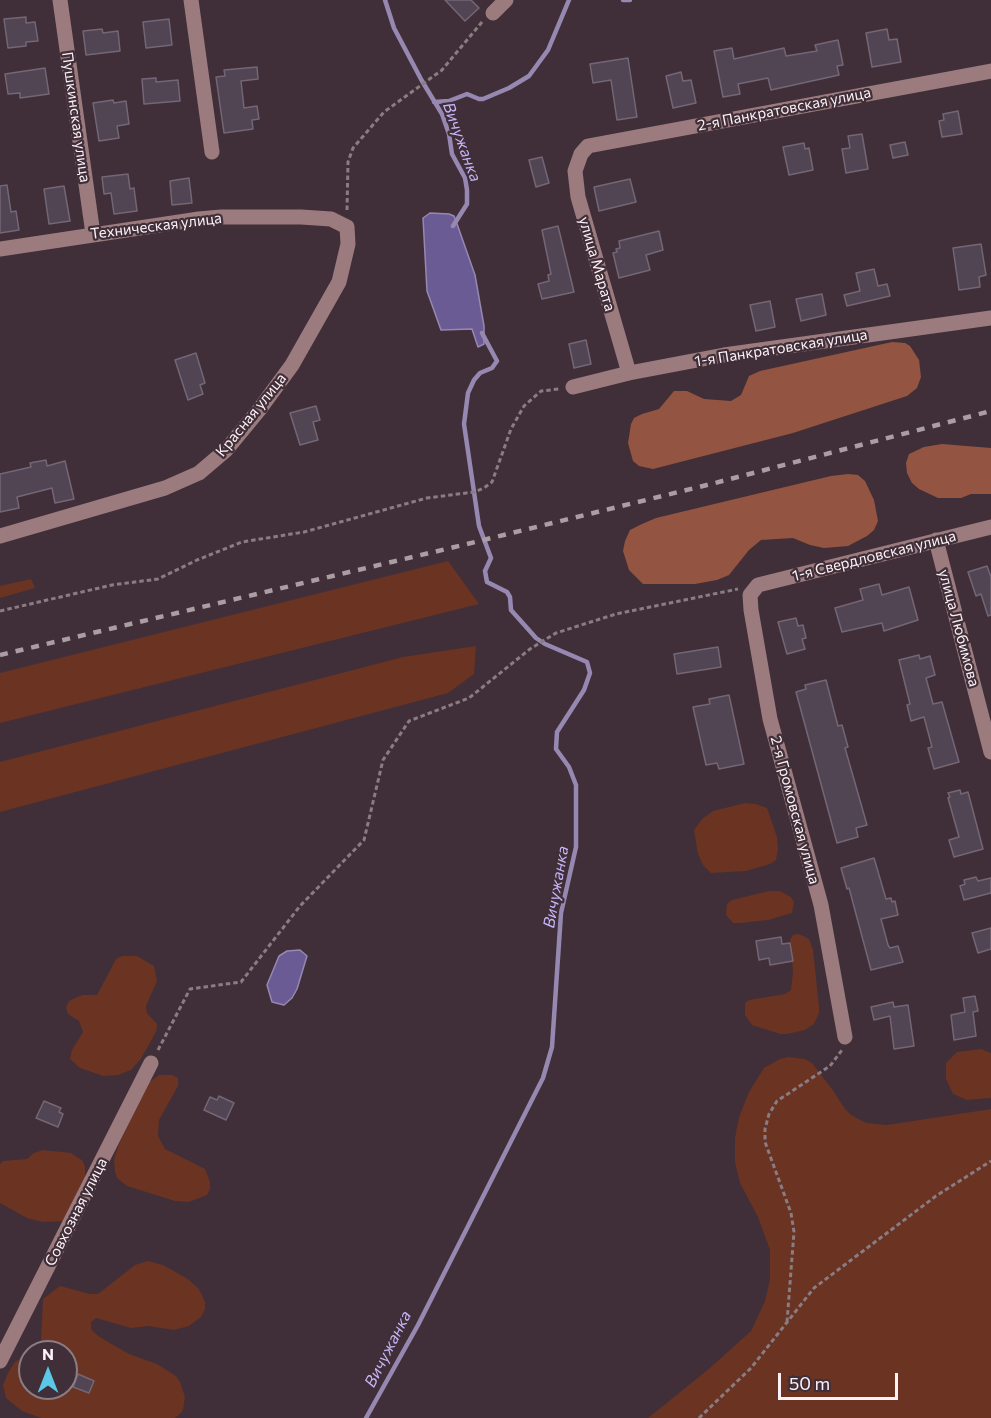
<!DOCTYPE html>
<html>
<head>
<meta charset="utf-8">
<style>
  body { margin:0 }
  #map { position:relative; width:991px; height:1418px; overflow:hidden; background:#402f38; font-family:Commissioner,sans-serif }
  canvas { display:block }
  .north { position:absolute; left:18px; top:1340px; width:60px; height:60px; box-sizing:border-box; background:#402f38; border:2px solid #8b7d84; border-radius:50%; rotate:0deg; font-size:16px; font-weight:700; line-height:24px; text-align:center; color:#fcf1f6 }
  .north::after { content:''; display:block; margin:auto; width:21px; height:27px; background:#5ac8e6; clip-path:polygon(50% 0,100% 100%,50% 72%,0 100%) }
  .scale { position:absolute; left:778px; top:1373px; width:120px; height:27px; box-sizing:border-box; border:3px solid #fcf1f6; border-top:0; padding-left:8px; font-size:18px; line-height:21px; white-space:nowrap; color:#fcf1f6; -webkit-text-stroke:4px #402f38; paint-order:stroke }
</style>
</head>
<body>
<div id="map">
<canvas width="991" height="1418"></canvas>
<div class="north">N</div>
<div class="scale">50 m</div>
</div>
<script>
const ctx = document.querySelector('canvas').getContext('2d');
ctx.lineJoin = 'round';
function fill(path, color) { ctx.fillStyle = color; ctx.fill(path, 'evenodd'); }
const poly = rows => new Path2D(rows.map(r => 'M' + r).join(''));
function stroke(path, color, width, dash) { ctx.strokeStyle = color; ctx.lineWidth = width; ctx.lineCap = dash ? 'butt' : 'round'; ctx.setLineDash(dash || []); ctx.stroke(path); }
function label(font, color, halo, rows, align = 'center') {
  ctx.font = font + ' Commissioner,sans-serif'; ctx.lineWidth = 4.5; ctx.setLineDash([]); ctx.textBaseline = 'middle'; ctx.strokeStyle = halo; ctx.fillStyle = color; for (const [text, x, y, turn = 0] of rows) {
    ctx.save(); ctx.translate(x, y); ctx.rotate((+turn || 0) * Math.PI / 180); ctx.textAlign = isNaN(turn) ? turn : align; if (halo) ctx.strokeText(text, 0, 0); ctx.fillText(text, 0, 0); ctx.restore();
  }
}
fill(poly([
  [448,561,479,604,0,723,0,673],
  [31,579,35,588,0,598,0,586],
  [476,646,474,674,448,693,0,812,0,762,403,657],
  [745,803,756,804,767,808,777,837,778,849,776,860,770,864,746,871,711,873,703,865,698,854,694,830,702,819,713,811],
  [769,891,780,891,791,897,794,902,792,913,768,920,741,923,733,923,726,915,727,904,732,900],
  [799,934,809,939,813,950,819,1007,819,1013,814,1024,805,1030,787,1034,780,1034,752,1025,745,1015,745,1003,749,1000,785,994,791,990,793,971,790,940,793,935],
  [122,956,137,956,154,966,157,981,146,1006,147,1013,157,1024,156,1032,140,1060,131,1070,118,1075,103,1076,80,1068,70,1059,72,1050,83,1032,79,1021,68,1014,66,1007,69,1001,75,998,83,995,97,995,116,959],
  [981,1049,991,1053,991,1098,967,1100,953,1094,946,1079,946,1063,957,1052],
  [788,1057,805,1059,812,1063,832,1089,845,1109,851,1115,866,1123,887,1125,991,1109,991,1418,648,1418,710,1368,751,1331,765,1301,770,1279,770,1250,758,1217,740,1183,735,1162,735,1138,739,1117,749,1092,764,1068,780,1059],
  [159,1075,172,1075,178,1078,178,1086,159,1120,158,1136,165,1149,205,1169,210,1182,210,1189,207,1195,189,1202,175,1201,127,1186,117,1178,115,1172,114,1159,119,1144,147,1084],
  [43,1150,71,1153,83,1161,85,1167,85,1183,64,1221,43,1222,27,1218,0,1203,0,1164,3,1161,27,1159,34,1153],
  [148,1261,163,1265,188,1279,199,1289,205,1302,205,1309,201,1317,189,1326,174,1330,148,1326,131,1328,96,1318,91,1322,91,1329,98,1336,129,1354,157,1364,176,1376,180,1382,185,1397,183,1410,179,1415,175,1418,41,1418,22,1411,6,1398,3,1385,8,1373,15,1362,38,1347,41,1340,43,1299,60,1286,90,1294,98,1294,135,1265],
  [30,1352,66,1352,66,1388,30,1388]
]), '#6a3322');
fill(poly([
  [892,342,905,343,910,346,919,360,921,377,917,388,907,396,793,433,653,469,639,466,633,461,628,443,631,424,634,418,642,414,659,409,674,391,687,391,704,399,731,401,741,395,749,376,760,371],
  [942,444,991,448,991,494,971,494,961,498,938,498,919,489,912,483,907,473,906,463,909,454,924,447],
  [848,474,858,475,865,481,874,500,878,521,874,530,867,536,848,546,824,548,810,545,793,538,761,540,749,550,729,575,717,580,695,584,643,584,629,570,623,551,625,541,630,530,642,524,656,518,831,476]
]), '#935441');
const water = poly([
  [430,213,449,214,454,216,456,221,475,275,484,326,484,344,478,347,472,329,441,330,427,291,423,218,430,213],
  [300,950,307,956,297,989,292,998,284,1005,272,1002,267,985,279,956,287,951,300,950]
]);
fill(water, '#6b5b94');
stroke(water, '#9688b1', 1.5);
stroke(poly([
  [385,0,394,28,422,81,442,114,449,134,452,154,465,178,467,190,467,204,453,226],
  [623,0,630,0],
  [434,102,449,101,467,94,479,99,483,99,509,88,529,76,548,50,569,0],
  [366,1418,418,1325,543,1078,552,1047,561,913,576,847,576,785,569,767,556,749,557,732,584,690,590,673,587,662,545,644,536,638,511,610,510,597,507,592,487,582,485,571,491,558,479,526,464,424,468,393,474,380,480,373,492,368,497,361,482,333]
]), '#9688b1', 4.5);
const building = poly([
  [445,0,471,0,479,8,465,21,445,0],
  [26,17,26,23,35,22,38,41,26,42,26,46,8,48,4,19,26,17],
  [169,19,172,45,146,48,143,22,169,19],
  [102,29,103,33,118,31,120,51,86,55,83,31,102,29],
  [887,29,889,40,897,39,901,62,872,67,866,33,887,29],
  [838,40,843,65,837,66,839,75,771,90,768,78,738,84,740,94,723,97,714,51,732,48,734,59,784,48,786,56,817,51,815,45,838,40],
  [628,58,637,117,617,120,611,80,593,83,590,64,628,58],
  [257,67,258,79,241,81,244,108,257,106,259,119,252,120,253,129,224,133,216,77,225,76,224,70,257,67],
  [45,68,49,94,20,98,20,93,8,94,5,74,45,68],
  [681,72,683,81,691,80,696,103,673,108,666,76,681,72],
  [156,78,156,82,178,80,180,101,144,104,142,79,156,78],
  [113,100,114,103,126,101,129,124,117,126,119,138,99,141,93,103,113,100],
  [958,111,962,134,942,137,939,121,944,120,943,114,958,111],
  [862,134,868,169,846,173,842,149,850,148,848,136,862,134],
  [905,142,908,155,893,158,890,145,905,142],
  [804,143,805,149,809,148,813,170,789,175,783,147,804,143],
  [542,157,549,183,536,187,529,160,542,157],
  [128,174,130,189,134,188,137,211,114,214,111,193,104,194,102,177,128,174],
  [189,178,192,203,172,205,170,181,189,178],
  [630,179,636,202,599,211,594,187,630,179],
  [7,185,11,212,16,211,19,230,0,233,0,186,7,185],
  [64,186,70,221,49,224,44,189,64,186],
  [558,226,574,292,542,299,538,284,549,281,548,275,551,274,542,230,558,226],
  [659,231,663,250,646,255,650,270,619,278,613,253,617,252,616,249,620,248,619,241,659,231],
  [981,244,986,275,979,277,980,287,959,290,953,248,981,244],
  [874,269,878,286,887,284,890,296,847,306,844,295,860,291,856,273,874,269],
  [822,294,826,315,801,321,796,299,822,294],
  [770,301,775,327,756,331,750,305,770,301],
  [586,340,591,364,574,368,569,344,586,340],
  [196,353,205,383,200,385,203,394,188,400,175,360,196,353],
  [316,406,320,420,313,422,318,440,300,445,290,413,316,406],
  [46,460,47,466,65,461,74,499,55,503,52,488,17,497,19,508,0,512,0,474,31,467,30,463,46,460],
  [987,566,991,577,991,615,988,616,981,594,976,596,968,572,987,566],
  [879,584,882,595,909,587,918,620,884,631,882,623,842,632,835,608,863,600,860,589,879,584],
  [796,618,798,626,803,625,806,638,802,639,805,649,787,654,778,622,796,618],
  [718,647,721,667,677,674,674,654,718,647],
  [919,655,920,659,930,656,935,675,926,678,933,704,942,702,959,762,934,769,928,748,932,747,924,717,911,721,907,705,910,704,899,660,919,655],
  [826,680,838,726,842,725,848,747,845,748,867,825,856,828,858,837,837,843,796,692,806,689,805,685,826,680],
  [729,695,744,764,719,769,717,763,706,765,693,707,710,704,709,699,729,695],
  [960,790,961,794,968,792,983,849,954,857,949,840,959,837,948,798,950,797,948,793,960,790],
  [874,858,886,899,891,898,892,902,895,901,898,915,881,919,888,945,890,948,898,946,903,962,871,970,849,888,847,889,841,868,874,858],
  [976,877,978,881,991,878,991,893,964,900,960,886,965,884,964,880,976,877],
  [991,928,991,949,978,953,972,933,991,928],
  [781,937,782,944,790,943,793,961,770,965,769,958,759,960,756,941,781,937],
  [975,996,978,1011,973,1012,976,1036,954,1040,951,1015,965,1012,963,998,975,996],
  [893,1002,894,1007,908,1005,914,1046,894,1049,890,1016,874,1020,871,1007,893,1002],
  [219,1096,234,1103,226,1120,204,1110,210,1097,217,1100,219,1096],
  [44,1101,61,1108,59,1112,63,1114,58,1127,36,1118,44,1101],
  [78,1374,94,1381,89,1393,73,1387,78,1374]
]);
fill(building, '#514553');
stroke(building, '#746676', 1.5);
stroke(poly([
  [347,210,348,162,353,148,384,112,442,70,482,22],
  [0,611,112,585,158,579,197,560,242,542,304,532,427,498,474,492,484,488,492,482,511,429,524,406,541,391,559,389],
  [158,1050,190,989,241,982,300,906,364,840,383,760,409,721,469,698,530,649,556,633,616,614,738,589],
  [787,1322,794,1232,791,1213,765,1142,765,1129,769,1114,777,1101,830,1066,842,1050],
  [699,1418,751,1368,814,1288,936,1196,991,1161]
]), '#8a7c83', 3, [4.5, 3]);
stroke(poly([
  [60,0,93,234],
  [191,0,212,152],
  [493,13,506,0],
  [0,249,199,219,221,217,301,217,331,219,347,227,348,244,339,282,292,365,259,410,226,450,199,473,165,488,0,536],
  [629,373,578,197,575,171,581,154,588,146,991,71],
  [573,387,629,373,724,355,991,318],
  [936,540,991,752],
  [845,1037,821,905,770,719,751,610,750,595,758,585,991,527],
  [0,1361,151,1063]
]), '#9b7b7e', 15);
stroke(poly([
  [0,655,463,545,711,484,991,411]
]), '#aa9da3', 4.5, [8, 8]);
label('15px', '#fcf1f6', '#402f38', [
  ["2-я Панкратовская улица",784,109,-11],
  ["Пушкинская улица",76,117,82],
  ["Техническая улица",156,226,-7],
  ["улица Марата",597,264,74],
  ["1-я Панкратовская улица",781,348,-9],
  ["Красная улица",251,415,-51],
  ["1-я Свердловская улица",874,556,-14],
  ["улица Любимова",959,628,75],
  ["2-я Громовская улица",795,810,75],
  ["Совхозная улица",76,1212,-63]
]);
label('italic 16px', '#c6b5f9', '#402f38', [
  ["Вичужанка",462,142,70],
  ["Вичужанка",556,887,-80],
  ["Вичужанка",388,1349,-63]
]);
</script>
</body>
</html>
